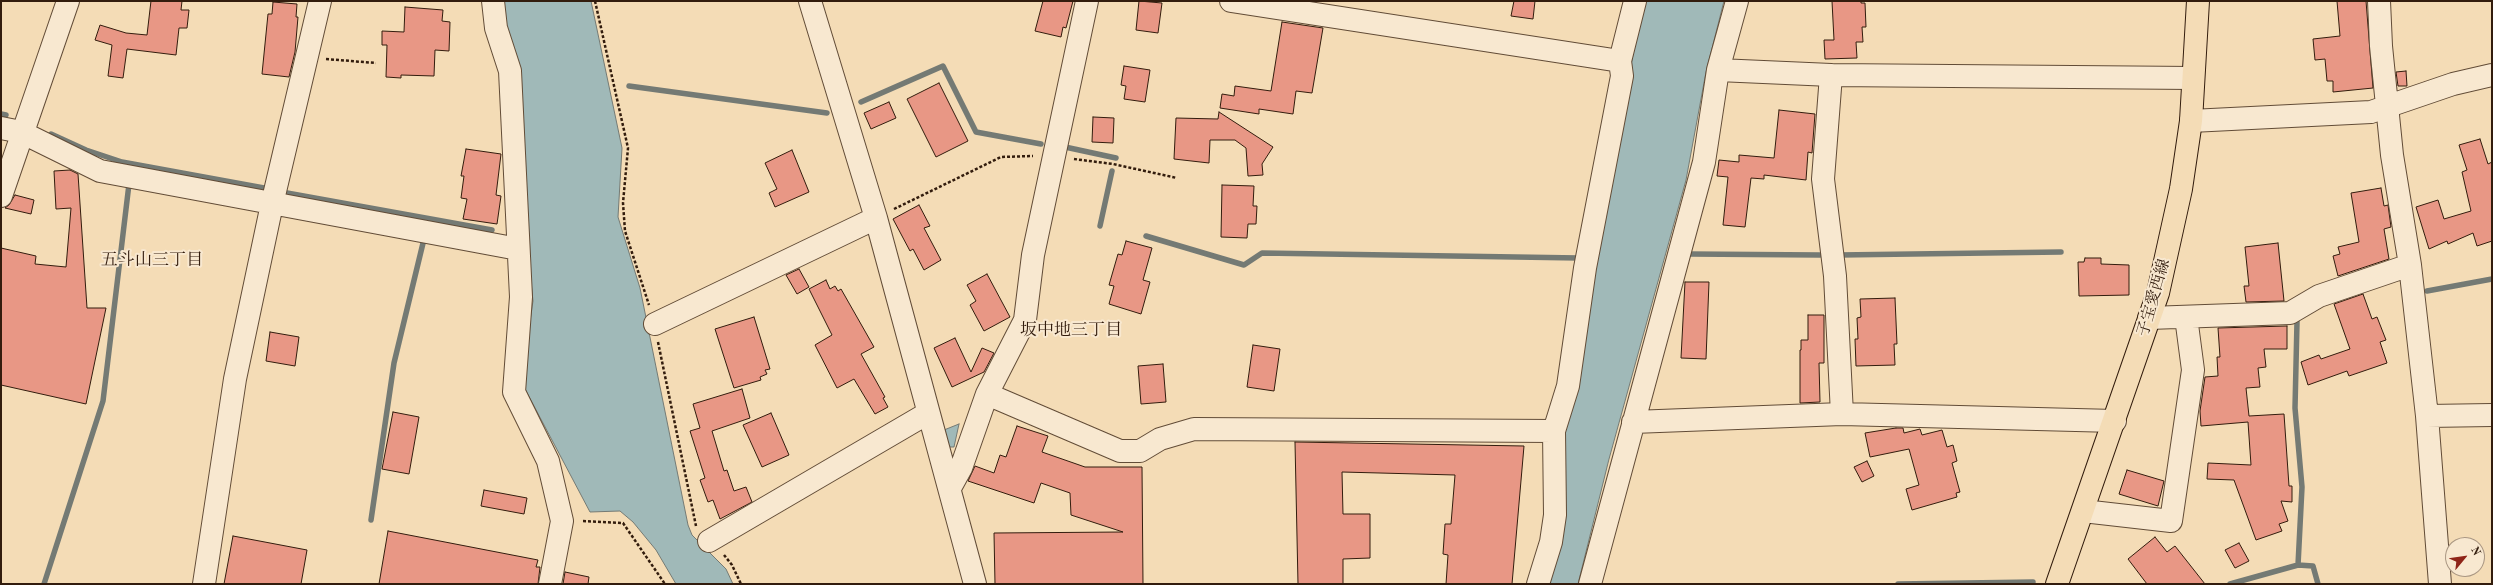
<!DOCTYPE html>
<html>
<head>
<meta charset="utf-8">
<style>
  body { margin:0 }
  #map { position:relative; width:2493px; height:585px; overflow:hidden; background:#f4dcb6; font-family:"Old Standard TT",serif }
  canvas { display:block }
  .frame { position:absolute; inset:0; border:2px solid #321c0d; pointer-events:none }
  .north { position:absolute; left:2445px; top:537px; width:40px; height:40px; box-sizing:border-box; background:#f8e8d0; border:1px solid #a99682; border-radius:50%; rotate:61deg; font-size:11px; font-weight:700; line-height:16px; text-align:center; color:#321c0d }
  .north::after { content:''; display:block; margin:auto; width:14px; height:18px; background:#8f2418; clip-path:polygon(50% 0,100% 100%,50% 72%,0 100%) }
</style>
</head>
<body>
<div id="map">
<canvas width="2493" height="585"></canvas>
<div class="frame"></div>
<div class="north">N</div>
</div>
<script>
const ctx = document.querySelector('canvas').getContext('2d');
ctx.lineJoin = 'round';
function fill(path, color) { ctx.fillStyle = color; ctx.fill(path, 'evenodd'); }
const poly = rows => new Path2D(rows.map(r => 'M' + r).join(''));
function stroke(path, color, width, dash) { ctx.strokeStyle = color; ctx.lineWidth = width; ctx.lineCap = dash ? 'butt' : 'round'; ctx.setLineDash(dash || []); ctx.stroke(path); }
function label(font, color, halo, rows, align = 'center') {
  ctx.font = font + ' "Old Standard TT","Noto Serif JP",serif'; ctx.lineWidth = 4; ctx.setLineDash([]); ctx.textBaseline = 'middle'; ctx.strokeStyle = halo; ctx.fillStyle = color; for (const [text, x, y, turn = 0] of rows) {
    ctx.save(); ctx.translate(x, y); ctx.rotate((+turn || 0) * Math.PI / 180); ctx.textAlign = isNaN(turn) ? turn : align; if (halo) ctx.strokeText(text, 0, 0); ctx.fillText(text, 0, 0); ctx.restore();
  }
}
const water = poly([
  [501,1,591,1,622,148,618,217,640,288,688,525,692,535,726,569,733,584,676,584,656,550,633,522,620,511,590,512,525,389,524,360,533,301,501,1],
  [1643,1,1724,1,1706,72,1686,180,1609,459,1578,584,1545,584,1559,451,1643,1],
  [959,424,954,447,948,447,944,430,959,424]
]);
fill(water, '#a0b9b8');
stroke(water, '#747a74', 1);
stroke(poly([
  [629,86,827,113],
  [861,102,943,66,976,132,1041,144],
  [1,114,6,115],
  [51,134,86,150,122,162,264,188],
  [1065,147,1116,158],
  [287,193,492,230],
  [1100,226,1112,171],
  [1146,236,1244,265,1262,253,1579,258],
  [1689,254,1820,255],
  [1839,255,2061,252],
  [2427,291,2492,279],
  [2297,322,2295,408,2302,487,2298,565],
  [371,520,394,363,424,239],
  [44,584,103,401,129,184],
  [1898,584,2033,582],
  [2230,584,2298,565,2313,566,2318,584]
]), '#747a74', 5.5);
const building = poly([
  [151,1,182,1,181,10,189,10,187,28,179,28,176,55,127,49,123,78,108,76,112,45,95,40,100,25,126,33,147,35,151,1],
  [1043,1,1073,1,1066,28,1063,27,1061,37,1035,31,1043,1],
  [1139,1,1162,3,1158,33,1136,30,1139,1],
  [1514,1,1535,1,1533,19,1511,16,1514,1],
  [1832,1,1861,1,1861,3,1865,3,1866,27,1862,27,1863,42,1856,42,1857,58,1825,59,1824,40,1834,40,1832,1],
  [2337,1,2366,1,2373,88,2333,92,2333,81,2327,81,2325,59,2315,60,2313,39,2340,36,2337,1],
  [273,2,297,4,296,17,298,17,295,52,289,77,262,74,268,14,272,14,273,2],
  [405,7,443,10,442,21,450,22,449,51,435,50,434,76,401,75,401,78,386,77,387,45,382,45,382,31,404,32,405,7],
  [1282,22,1323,28,1312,93,1296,91,1293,114,1259,109,1259,114,1220,108,1222,94,1234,96,1235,86,1271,91,1282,22],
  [1124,66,1150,70,1145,102,1124,99,1126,86,1121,85,1124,66],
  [2406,71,2407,86,2398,86,2396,72,2406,71],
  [939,83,968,141,936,157,907,99,939,83],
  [889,102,896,118,871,129,864,113,889,102],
  [1779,110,1815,114,1812,153,1808,152,1806,180,1764,175,1764,179,1751,178,1745,227,1723,225,1728,177,1717,176,1719,160,1739,162,1739,155,1774,158,1779,110],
  [1219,112,1273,147,1262,164,1263,175,1248,176,1246,148,1235,140,1210,140,1209,163,1174,159,1176,118,1218,119,1219,112],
  [1093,117,1114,118,1113,143,1092,142,1093,117],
  [2480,139,2488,164,2492,162,2492,241,2477,246,2473,233,2448,244,2447,241,2429,249,2416,207,2438,200,2444,219,2471,211,2462,172,2467,170,2459,145,2480,139],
  [466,149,501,154,496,195,501,196,497,224,463,219,467,199,461,198,464,176,461,176,466,149],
  [792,150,809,192,775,207,769,193,777,189,765,163,792,150],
  [70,170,78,174,87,308,106,308,86,404,1,385,1,248,36,256,35,264,66,267,71,208,56,209,54,171,70,170],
  [1222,185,1254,186,1253,206,1257,206,1256,224,1248,224,1247,238,1221,237,1222,185],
  [2381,188,2384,206,2388,205,2391,227,2384,229,2389,259,2338,276,2333,256,2340,254,2338,247,2359,242,2351,193,2381,188],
  [15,195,34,200,31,214,5,208,9,205,15,195],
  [919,205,930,226,924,228,941,260,924,270,913,249,910,251,893,219,919,205],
  [1126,241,1152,248,1143,280,1150,282,1141,314,1109,304,1114,286,1109,285,1118,254,1122,255,1126,241],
  [2278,243,2284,301,2246,302,2244,286,2249,286,2245,247,2278,243],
  [2085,258,2101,258,2101,264,2129,265,2129,295,2079,296,2078,262,2084,262,2085,258],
  [799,269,809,287,797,294,786,275,799,269],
  [987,274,1010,317,984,331,970,305,976,301,967,285,987,274],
  [826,280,830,289,835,286,838,291,841,289,874,347,861,354,885,397,883,398,888,407,875,414,854,379,837,388,815,345,832,335,809,289,826,280],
  [1685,282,1709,282,1706,359,1681,358,1685,282],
  [2363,294,2372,319,2377,317,2386,340,2380,342,2387,363,2349,376,2347,371,2308,385,2301,362,2319,355,2321,359,2350,349,2334,304,2363,294],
  [1895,298,1897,344,1894,344,1895,365,1856,366,1855,339,1858,339,1857,318,1861,317,1860,299,1895,298],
  [1808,315,1824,315,1824,363,1819,363,1820,402,1800,403,1800,350,1801,350,1801,340,1808,340,1808,315],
  [754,317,770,369,765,370,767,374,760,377,761,380,734,388,715,329,754,317],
  [2287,326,2287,349,2264,349,2266,367,2258,368,2260,387,2246,388,2249,416,2284,414,2289,486,2292,486,2292,502,2281,501,2288,521,2279,524,2282,531,2256,540,2234,480,2207,479,2208,463,2251,465,2248,422,2201,426,2200,411,2205,377,2218,376,2217,357,2220,357,2218,328,2287,326],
  [270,332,299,337,295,366,266,361,270,332],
  [955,338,971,372,982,348,994,353,984,372,952,387,934,348,955,338],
  [1253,345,1280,349,1274,391,1247,387,1253,345],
  [1163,364,1166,402,1141,404,1138,366,1163,364],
  [742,389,750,418,712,431,724,471,727,470,734,491,746,487,752,502,720,519,713,500,708,502,700,480,705,478,690,431,700,428,693,404,742,389],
  [393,412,419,417,409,474,382,469,393,412],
  [771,413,789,455,762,467,743,425,771,413],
  [1017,426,1048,436,1042,452,1085,467,1142,467,1143,584,995,584,994,533,1123,532,1071,515,1070,493,1041,483,1034,503,968,481,975,466,994,473,1000,455,1006,457,1017,426],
  [1896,428,1903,428,1904,433,1920,429,1922,435,1942,430,1947,447,1953,445,1957,461,1952,463,1960,492,1956,493,1957,497,1912,510,1906,489,1919,485,1909,449,1870,457,1865,433,1896,428],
  [1295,442,1524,446,1512,584,1446,584,1448,555,1443,554,1445,524,1451,524,1455,475,1342,472,1343,514,1370,514,1370,558,1343,559,1343,584,1298,584,1295,442],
  [1867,461,1874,476,1862,482,1854,467,1867,461],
  [2127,470,2164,481,2158,506,2119,494,2127,470],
  [484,490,527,498,524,514,481,506,484,490],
  [388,531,538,560,536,567,540,567,538,584,379,584,388,531],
  [233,536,307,550,301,584,224,584,233,536],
  [2155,537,2167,552,2175,546,2205,584,2147,584,2128,559,2155,537],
  [2239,543,2249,561,2235,568,2225,550,2239,543],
  [565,572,589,577,588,584,563,584,565,572]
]);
fill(building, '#e89785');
stroke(building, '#321c0d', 1);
const minor = poly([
  [493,1,496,28,510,71,521,297,514,392,548,461,562,521,550,584],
  [810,1,876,218,975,584],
  [1231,1,1620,61],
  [2379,1,2381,46,2392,155,2410,265,2427,416,2440,584],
  [1718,70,1831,75,2193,78],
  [1831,75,1823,179,1835,276,1842,414],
  [2191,121,2371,112,2453,84,2492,75],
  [1,128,21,132,100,171,518,249],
  [1,196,68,1],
  [2149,318,2290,313,2319,296,2410,265],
  [655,324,876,218],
  [987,394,1120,451,1140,451,1160,439,1194,429,1554,431],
  [2427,416,2492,415],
  [1633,422,1842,414,2115,421],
  [950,488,961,468,987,394,1025,320,1033,255,1087,1],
  [2083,511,2171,521,2193,370,2186,317],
  [709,541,928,413],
  [204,584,235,379,272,204,320,1],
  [1538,584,1551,542,1555,515,1554,431,1568,386,1585,268,1622,76,1620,61,1635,1],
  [1590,584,1704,162,1718,70,1737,1]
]);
const major = poly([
  [2057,584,2158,293,2181,189,2191,121,2198,1]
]);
stroke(minor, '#624c37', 24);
stroke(major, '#321c0d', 24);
stroke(poly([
  [595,1,628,148,623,203,625,231,649,305],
  [326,59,376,63],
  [1074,159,1113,164,1177,178],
  [894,209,1001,157,1033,156],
  [658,342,696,526],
  [583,521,623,523,665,584],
  [724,555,732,565,741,584]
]), '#321c0d', 2.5, [3, 2]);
stroke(minor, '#f8e8d0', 22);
stroke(major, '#f4dcb6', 22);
label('16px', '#321c0d', '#f8e8d0', [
  ["子宝愛西線",2154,298,-74]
]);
label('17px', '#321c0d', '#f8e8d0', [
  ["五斗山三丁目",152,261],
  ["坂中地三丁目",1071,331]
]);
</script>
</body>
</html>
